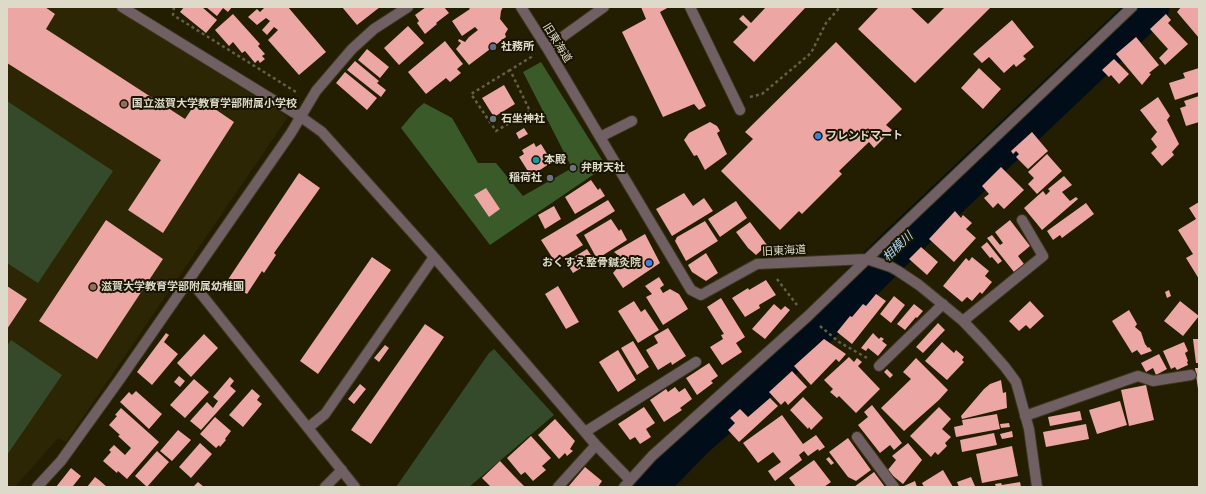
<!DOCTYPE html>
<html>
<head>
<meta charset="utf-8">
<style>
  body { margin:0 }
  #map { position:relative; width:1206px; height:494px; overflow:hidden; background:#231d01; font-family:Manrope,sans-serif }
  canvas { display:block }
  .frame { position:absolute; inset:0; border:8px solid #dddac9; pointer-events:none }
</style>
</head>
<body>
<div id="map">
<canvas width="1206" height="494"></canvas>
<div class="frame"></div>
</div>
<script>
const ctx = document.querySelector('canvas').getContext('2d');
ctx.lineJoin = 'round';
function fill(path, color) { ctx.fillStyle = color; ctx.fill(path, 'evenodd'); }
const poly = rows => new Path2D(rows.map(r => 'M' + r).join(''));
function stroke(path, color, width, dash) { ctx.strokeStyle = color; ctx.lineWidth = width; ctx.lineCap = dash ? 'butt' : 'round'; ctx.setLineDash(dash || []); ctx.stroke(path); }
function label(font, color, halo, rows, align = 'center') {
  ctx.font = font + ' Manrope,"Noto Sans JP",sans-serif'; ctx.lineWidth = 4; ctx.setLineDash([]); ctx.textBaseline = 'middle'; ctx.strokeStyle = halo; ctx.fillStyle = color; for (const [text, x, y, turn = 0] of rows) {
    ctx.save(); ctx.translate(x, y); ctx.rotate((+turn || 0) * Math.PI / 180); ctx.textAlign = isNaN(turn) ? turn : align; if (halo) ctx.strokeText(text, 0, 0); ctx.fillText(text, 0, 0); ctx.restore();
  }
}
fill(poly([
  [7,7,114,7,288,117,66,442,58,438,15,487,7,487]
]), '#2d2604');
fill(poly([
  [7,101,113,171,38,283,7,263],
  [11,340,62,375,7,455,7,346],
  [494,349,554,415,469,487,396,487,489,353]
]), '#354a2a');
fill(poly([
  [541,62,606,166,490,245,401,128,417,109,424,103,452,118,478,163,496,163,523,196,572,168,523,72]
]), '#3a5a29');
stroke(poly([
  [647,487,696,437,754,386,814,331,894,250,1150,7]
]), '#010e19', 39);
fill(poly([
  [7,7,45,7,55,14,46,29,185,119,199,98,234,122,163,233,128,210,161,160,7,63],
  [184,7,202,7,217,20,206,33,180,12],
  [206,7,232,7,228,12,223,8,217,16],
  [265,7,288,7,326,52,299,75,268,40,278,30,274,27,267,35,262,30,270,21,266,18,257,25,248,17,257,9,260,12],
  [342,7,380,7,357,25],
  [426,7,444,7,449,13,436,23,437,24,425,34,417,23,419,21,415,15],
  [468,7,503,7,501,11,500,19,508,29,505,34,506,37,469,65,456,49,461,43,458,41,459,39,465,42,469,37,478,30,475,27,462,36,452,21,470,9],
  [641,7,669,7,660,12,706,106,699,110,694,104,663,117,622,32,646,19],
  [766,7,806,7,754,62,733,42,748,27,739,19,743,15,751,23],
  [879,7,910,7,928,24,945,7,991,7,915,83,858,29],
  [1181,7,1199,7,1199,38,1177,12],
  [233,14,260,44,258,46,265,54,262,56,265,59,260,63,258,60,255,63,245,51,242,53,233,42,229,46,215,30],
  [1166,14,1171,20,1168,23,1188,44,1165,65,1159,58,1168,49,1150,29],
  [1012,20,1034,47,1023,56,1026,59,1016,67,1014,64,1004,73,989,57,982,63,973,54],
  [408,26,424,43,399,65,384,48],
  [1136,37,1159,65,1149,73,1151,74,1142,85,1116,54],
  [445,41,463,64,457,69,461,73,450,82,446,78,426,94,408,72],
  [836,42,902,109,886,125,892,130,874,148,869,142,839,171,842,174,802,214,799,211,780,230,721,171,753,139,745,132],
  [367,49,389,67,380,78,358,60],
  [1114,59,1129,74,1119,84,1111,75,1109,77,1102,70],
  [355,61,379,81,377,83,386,90,381,97,347,70],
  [979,68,1001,89,983,109,961,88],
  [1199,68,1199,92,1175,100,1169,83,1185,78,1183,73],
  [345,72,377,98,367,110,336,83],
  [504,85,515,104,494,117,482,98],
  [1199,96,1199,122,1186,126,1180,108,1186,106,1184,101],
  [1158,97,1170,116,1167,120,1179,144,1172,152,1174,155,1162,166,1151,153,1157,147,1151,139,1157,132,1140,110],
  [710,122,717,126,720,131,717,133,727,154,705,170,697,155,694,156,684,140,689,133],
  [524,128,528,134,519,139,516,133],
  [1032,132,1048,151,1028,169,1016,157,1019,154,1016,151,1013,154,1011,151],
  [534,143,536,147,541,144,552,162,531,176,519,157,524,154,522,150],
  [1047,154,1062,171,1037,194,1028,184,1034,178,1028,172],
  [1001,167,1024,190,1004,209,998,203,993,208,984,198,989,194,982,186],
  [299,173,320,188,274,253,276,255,264,273,262,271,247,294,227,281],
  [1064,176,1072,185,1062,192,1070,201,1076,197,1078,199,1042,230,1024,208,1043,191,1046,195,1050,191,1048,189],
  [591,180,598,190,600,188,605,196,575,214,565,197],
  [486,188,500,209,489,217,474,195],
  [684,193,693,206,704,198,713,211,672,236,656,209],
  [608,200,615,211,576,235,583,245,555,262,541,240],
  [736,201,747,218,720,237,708,219],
  [1199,202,1199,279,1186,258,1193,254,1178,230,1196,219,1189,208],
  [1086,203,1094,214,1062,238,1060,235,1053,240,1047,231],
  [554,206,561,219,545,229,538,215],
  [955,211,961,218,963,215,972,223,966,229,976,238,954,262,929,239],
  [611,219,619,231,621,229,627,240,597,259,584,235],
  [106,220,163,259,97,359,39,321],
  [1010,220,1030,246,1018,256,1024,264,1014,272,987,238,992,235,1000,245,1003,243,995,232],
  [705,221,718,241,686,261,675,241,677,237],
  [750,222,767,245,756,255,748,248,736,232],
  [645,234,660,263,623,288,613,273,624,260,614,252],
  [987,242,1002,261,998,264,992,257,990,258,981,247],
  [921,247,938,262,927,275,909,259],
  [587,249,594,260,573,273,566,262],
  [706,253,718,273,706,281,692,272,688,265],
  [372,257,391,270,318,374,300,361],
  [972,257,989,271,985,276,992,282,982,294,980,292,972,301,967,297,962,302,943,286,966,258,969,261],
  [659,277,664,285,660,288,663,293,670,289,679,294,688,309,663,325,646,297,652,294,645,286],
  [766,280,776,295,759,305,760,308,745,317,732,298,748,288,749,290],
  [7,286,27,299,7,329],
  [558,286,579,322,566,329,545,294],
  [1169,290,1171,296,1167,298,1165,292],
  [876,294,886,301,852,344,837,332,850,316,852,317,863,304,866,306],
  [894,296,905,305,891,323,880,314],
  [721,298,745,337,736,343,742,352,722,365,710,347,723,339,721,335,724,334,707,307],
  [634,301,641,312,645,309,659,330,638,343,618,311],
  [1030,301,1044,316,1030,329,1026,325,1019,331,1009,321],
  [1180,301,1199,316,1183,336,1164,321],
  [774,304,781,310,785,306,790,310,765,339,752,329],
  [914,304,923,311,917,318,916,317,905,330,897,324],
  [1129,310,1137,324,1135,327,1141,332,1145,344,1148,348,1149,347,1152,351,1141,355,1137,350,1132,353,1112,321],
  [938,323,945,330,923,353,916,347],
  [425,324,444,337,371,444,351,430],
  [668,328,686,356,672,365,671,362,658,370,646,350,658,343,654,336],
  [166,333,169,335,164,342,178,354,152,385,137,372],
  [873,333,879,339,881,337,884,339,882,341,887,345,878,356,868,348,866,351,861,348],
  [204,334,218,348,191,377,177,363],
  [824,339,846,354,839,362,836,359,811,385,794,366],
  [1193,339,1199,339,1199,363,1196,363],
  [633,341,649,367,637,375,621,348],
  [942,342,954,353,956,350,964,357,962,360,964,362,947,380,925,361],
  [1184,342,1188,351,1185,353,1188,361,1187,362,1188,365,1177,370,1175,367,1171,369,1163,351],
  [385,345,389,348,379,362,374,358],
  [618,350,636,380,618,392,599,362],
  [1159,354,1167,369,1156,375,1153,368,1146,372,1141,363],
  [849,357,854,362,857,358,862,362,858,366,880,389,856,413,839,396,837,398,830,392,833,389,824,380],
  [916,358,948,390,939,400,904,431,881,408,911,379,903,372],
  [709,363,718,376,711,381,713,383,697,395,686,378],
  [1195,368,1199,368,1199,389,1198,389],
  [887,369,893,375,890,378,884,372],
  [792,371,807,387,788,405,785,401,781,405,769,392],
  [179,376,185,381,180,387,174,382],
  [230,377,234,381,230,386,236,391,201,430,190,421,207,402,213,408,218,401,213,397],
  [194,379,209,392,185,418,170,405],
  [1001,380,1003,393,1006,392,1007,408,962,419,961,416,984,389,990,384],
  [360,384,366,389,354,404,348,399],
  [1146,385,1154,420,1129,426,1121,390],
  [675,387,679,392,685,388,692,399,680,408,682,410,664,422,650,400,666,389,668,392],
  [252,389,260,396,257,400,262,404,243,427,229,415],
  [136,391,162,414,149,429,120,402,129,392,132,395],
  [803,397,823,418,811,430,809,427,808,429,790,410],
  [770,398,778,406,739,442,728,430,735,423,730,418,740,409,748,417],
  [1120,401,1127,425,1097,434,1089,410],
  [872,405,902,443,894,450,890,445,880,453,858,425,868,417,864,412],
  [644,407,655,423,646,429,651,437,640,444,635,437,630,440,618,424],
  [939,407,951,419,942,429,951,437,945,443,947,446,938,455,935,452,931,457,910,436],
  [121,408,159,442,127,479,118,471,117,473,103,461,111,452,109,450,114,445,125,455,131,448,118,436,120,435,109,425,117,416,115,415],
  [1080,411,1082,420,1050,426,1048,417],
  [997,414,1000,429,956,437,954,427,963,425,962,420],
  [782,415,803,444,816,435,825,447,819,451,818,449,808,456,804,451,799,455,802,460,775,481,768,471,781,462,773,452,758,463,743,443],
  [215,417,231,431,225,439,226,440,220,447,219,445,216,448,200,434],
  [555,419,575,441,570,449,573,451,567,456,565,453,559,459,538,435],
  [1009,423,1010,427,1001,428,1000,424],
  [1086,424,1089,439,1046,447,1043,432],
  [178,430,191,440,172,461,160,451],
  [1012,431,1013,437,1002,439,1000,434],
  [994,433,997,445,962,452,960,440],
  [531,436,551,458,542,466,546,470,533,481,525,472,521,475,507,458],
  [848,438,871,470,856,481,848,477,829,452],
  [200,443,212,454,191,478,179,467],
  [908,443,922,460,903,484,887,471,896,460,892,456],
  [1012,446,1018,476,982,483,976,454],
  [157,451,169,462,147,487,135,476],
  [829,457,834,463,831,465,826,459],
  [814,460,831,482,824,487,796,487,789,478],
  [500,461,516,478,525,487,491,487,482,478],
  [585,467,602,481,598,487,568,487],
  [71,468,81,476,73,486,74,487,56,487],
  [943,470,953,487,924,487,922,483],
  [874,472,885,487,854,487],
  [95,477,99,480,107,487,87,487],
  [971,477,975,486,959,487,957,482],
  [915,481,917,487,905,487,904,486],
  [198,482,204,487,194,486],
  [1020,482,1021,487,996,487,995,484,1001,483,1002,485]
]), '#eca6a3');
const minor = poly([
  [122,7,301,117,322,132,434,257,596,445,630,480],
  [521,7,547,48,691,290,701,295,757,264,867,259,891,267,898,271,919,285,963,321,983,342,1005,367,1016,382,1029,429,1037,487],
  [690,7,740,110],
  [547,48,604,7],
  [600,137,632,121],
  [190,280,355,487],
  [963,321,1043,256,1022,220],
  [879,366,943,304],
  [1025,416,1138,376,1153,381,1191,375],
  [309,427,325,414,434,257],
  [585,432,696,362],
  [857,437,894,487],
  [37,487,61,461,120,379,291,133,316,91,352,49,374,29,408,7],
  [325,487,342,470],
  [558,487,596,445],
  [624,487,652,456,808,316,867,259,1132,7]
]);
stroke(minor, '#3d371d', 12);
stroke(poly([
  [174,7,173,15,296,92],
  [510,70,471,94,496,131,530,111,510,70,533,56],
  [750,97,762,94,811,53,826,23,840,7],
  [777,279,797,305],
  [820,326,839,342,867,358]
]), '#645f47', 2.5, [3, 3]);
stroke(minor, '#706064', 10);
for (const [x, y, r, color] of [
  [493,47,4,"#5c6f8a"],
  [124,104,4,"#8d6e63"],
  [493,119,4,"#6b7280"],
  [818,136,4,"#3f7fe0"],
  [536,160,4,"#0f9aa8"],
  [573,168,4,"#6b7280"],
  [550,178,4,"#6b7280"],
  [649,263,4,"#3f7fe0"],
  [93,287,4,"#8d6e63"]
]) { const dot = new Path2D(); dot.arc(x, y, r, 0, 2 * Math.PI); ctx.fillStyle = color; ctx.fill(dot); stroke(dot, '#191400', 1.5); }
label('11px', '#dddac9', '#191400', [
  ["旧東海道",557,43,58],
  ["旧東海道",784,251,-3]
]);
label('bold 11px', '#dddac9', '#191400', [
  ["社務所",501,47],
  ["国立滋賀大学教育学部附属小学校",132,104],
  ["石坐神社",501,119],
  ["フレンドマート",826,136],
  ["本殿",544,160],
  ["弁財天社",581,168],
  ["稲荷社",542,178,"right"],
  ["おくすえ整骨鍼灸院",641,263,"right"],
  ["滋賀大学教育学部附属幼稚園",101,287]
], 'left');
label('italic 12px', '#acdcfd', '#191400', [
  ["相模川",898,247,-44]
]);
</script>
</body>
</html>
